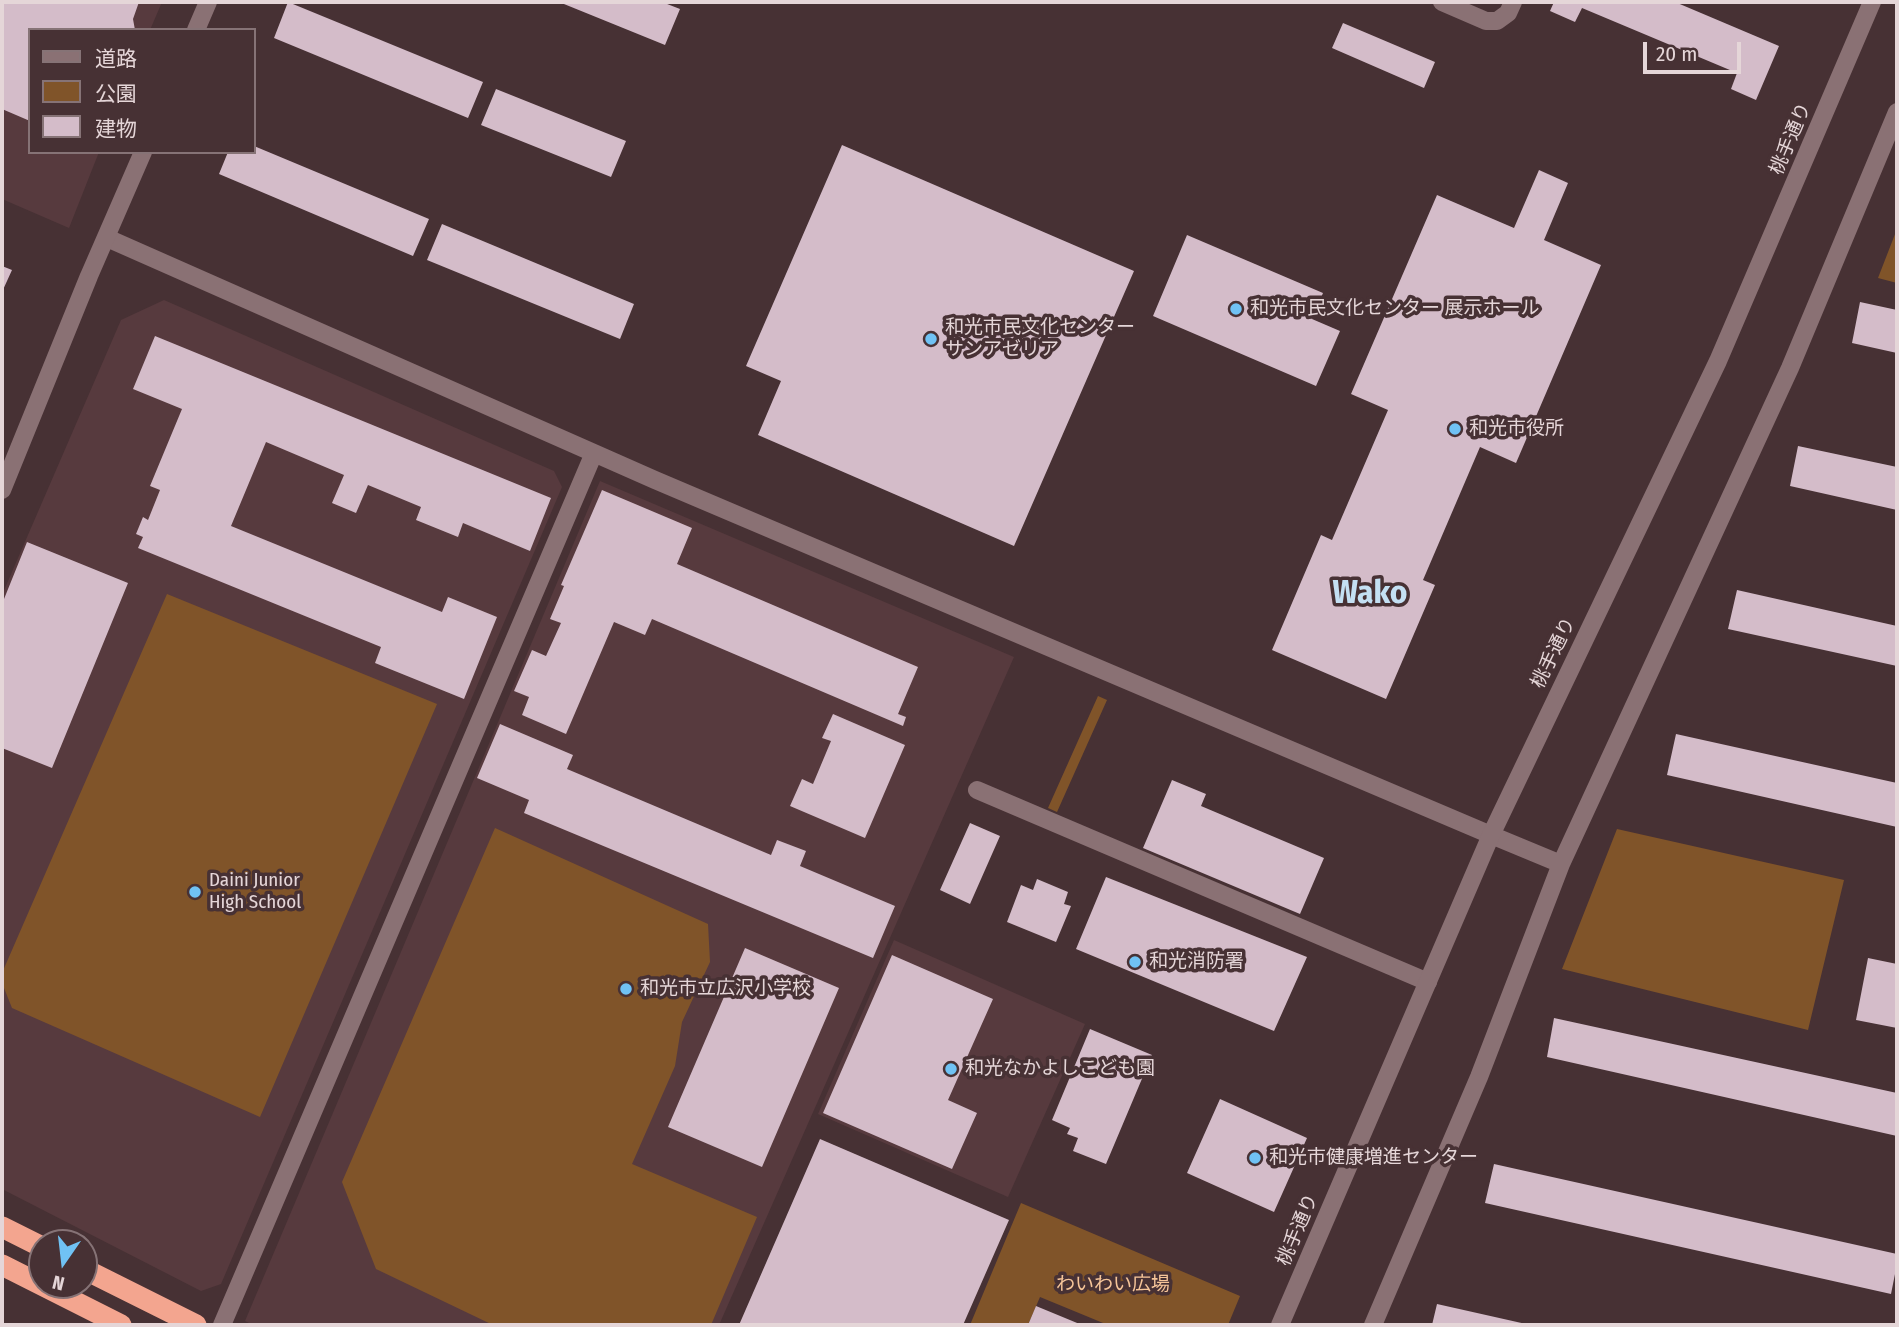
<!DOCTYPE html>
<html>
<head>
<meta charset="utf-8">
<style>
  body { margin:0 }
  #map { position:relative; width:1899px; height:1327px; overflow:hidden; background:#473134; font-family:"Fira Sans Condensed","Noto Sans JP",sans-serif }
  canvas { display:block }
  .frame { position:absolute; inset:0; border:4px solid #e5d6d8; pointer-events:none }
  .legend { position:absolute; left:28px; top:28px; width:228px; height:126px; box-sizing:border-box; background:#473134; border:2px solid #867376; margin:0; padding:9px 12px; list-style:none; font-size:21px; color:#e5d6d8 }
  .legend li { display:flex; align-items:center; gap:14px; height:35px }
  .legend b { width:35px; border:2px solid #867376 }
  .north { position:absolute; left:28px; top:1229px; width:70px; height:70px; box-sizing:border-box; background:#473134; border:2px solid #867376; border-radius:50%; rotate:194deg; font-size:19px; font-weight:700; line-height:28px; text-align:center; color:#e5d6d8 }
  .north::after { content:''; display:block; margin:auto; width:24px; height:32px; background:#70c2f4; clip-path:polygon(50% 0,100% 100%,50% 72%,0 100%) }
  .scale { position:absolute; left:1643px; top:42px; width:98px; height:32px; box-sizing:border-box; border:4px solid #e5d6d8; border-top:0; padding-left:9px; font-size:21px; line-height:24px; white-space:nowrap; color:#e5d6d8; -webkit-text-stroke:5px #473134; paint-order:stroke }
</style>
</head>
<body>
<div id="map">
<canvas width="1899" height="1327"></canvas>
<div class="frame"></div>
<ul class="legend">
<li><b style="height:9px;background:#8a7174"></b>道路</li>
<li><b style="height:19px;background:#805429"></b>公園</li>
<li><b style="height:19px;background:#d4bcc9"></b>建物</li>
</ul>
<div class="north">N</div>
<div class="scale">20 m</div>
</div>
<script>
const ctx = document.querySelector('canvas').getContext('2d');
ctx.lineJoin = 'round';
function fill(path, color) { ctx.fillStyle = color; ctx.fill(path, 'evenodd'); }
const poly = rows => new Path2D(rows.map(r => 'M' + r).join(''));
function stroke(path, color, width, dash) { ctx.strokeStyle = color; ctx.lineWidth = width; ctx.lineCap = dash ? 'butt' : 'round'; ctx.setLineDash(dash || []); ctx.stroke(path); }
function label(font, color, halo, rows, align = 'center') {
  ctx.font = font + ' "Fira Sans Condensed","Noto Sans JP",sans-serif'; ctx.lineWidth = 7; ctx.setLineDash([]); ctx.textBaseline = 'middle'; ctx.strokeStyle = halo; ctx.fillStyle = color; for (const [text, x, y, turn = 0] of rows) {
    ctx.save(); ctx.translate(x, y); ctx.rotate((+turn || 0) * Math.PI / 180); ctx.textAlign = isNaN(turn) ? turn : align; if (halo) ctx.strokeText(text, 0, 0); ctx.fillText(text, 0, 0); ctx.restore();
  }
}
fill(poly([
  [2,2,162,2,150,30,30,30,30,152,99,152,69,228,2,199],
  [164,300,554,471,562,487,221,1284,201,1291,2,1189,2,595,121,320],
  [600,481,1014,657,719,1325,253,1325,245,1321],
  [894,940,1085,1024,1008,1197,818,1114]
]), '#573a3e');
fill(poly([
  [1897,229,1897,283,1878,278],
  [167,594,437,704,260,1117,12,1008,2,983,2,973],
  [1098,696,1107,700,1057,812,1048,808],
  [495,828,708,924,710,962,682,1022,675,1066,632,1164,757,1217,711,1325,493,1325,376,1269,342,1182],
  [1617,829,1844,880,1808,1030,1562,969],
  [1021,1203,1240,1296,1228,1325,1108,1325,1040,1297,1028,1325,970,1325]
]), '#805429');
fill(poly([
  [2,2,139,2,133,19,135,30,30,30,30,121,2,109],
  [288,2,483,82,468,118,274,38],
  [559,2,662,2,680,9,665,45],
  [1554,2,1675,2,1779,46,1756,100,1731,89,1737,73,1582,8,1575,22,1550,11],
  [1343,23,1435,62,1424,88,1332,48],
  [496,89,626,141,611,177,481,125],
  [842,145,1134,271,1014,546,758,435,781,381,746,366],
  [254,146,429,219,413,256,219,174,228,152,254,152],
  [1539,170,1568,183,1544,240,1601,265,1516,463,1480,447,1423,580,1435,585,1386,699,1272,650,1321,535,1332,540,1388,410,1351,394,1437,195,1514,228],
  [442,224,634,304,620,339,427,260],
  [1187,235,1323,293,1312,319,1340,331,1316,386,1153,316],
  [2,266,12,270,2,292],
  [1860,302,1897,310,1897,353,1852,343],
  [155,336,551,498,530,551,463,523,458,537,416,520,421,507,368,485,356,513,332,503,344,475,266,442,231,526,442,612,448,597,497,617,464,699,375,663,381,647,138,548,143,537,136,534,143,517,148,520,160,490,150,486,182,409,133,389],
  [1798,446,1897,467,1897,510,1790,486],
  [602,490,692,528,677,564,918,667,898,714,906,717,903,726,652,619,645,635,614,622,566,734,522,715,529,697,514,691,532,650,546,656,561,623,550,619,564,586,561,585],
  [27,542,128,583,52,768,2,748,2,604],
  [1737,590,1897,626,1897,666,1728,629],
  [833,714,905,745,865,838,790,806,802,779,813,784,831,741,822,738],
  [500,724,573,755,567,769,771,855,777,840,806,851,800,866,895,906,873,958,524,813,529,800,477,778],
  [1676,734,1897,783,1897,827,1667,775],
  [1172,780,1206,794,1201,806,1324,858,1300,914,1143,848],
  [970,823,1000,836,970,904,940,890],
  [1106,877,1307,957,1274,1031,1076,949],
  [1037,879,1068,892,1064,904,1071,906,1056,942,1007,922,1021,885,1033,890],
  [745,948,839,988,762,1167,668,1127],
  [892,955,993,999,948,1100,977,1113,952,1169,823,1113],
  [1868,958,1897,964,1897,1028,1856,1020],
  [1554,1018,1897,1093,1897,1136,1547,1057],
  [1090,1029,1152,1055,1106,1164,1073,1151,1078,1138,1067,1134,1070,1128,1052,1120],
  [1220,1099,1307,1138,1274,1212,1187,1173],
  [820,1139,1009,1220,963,1325,739,1325],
  [1494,1164,1897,1254,1897,1264,1891,1294,1485,1203],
  [1437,1304,1526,1324,1526,1325,1432,1325],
  [1036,1306,1082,1325,1028,1325]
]), '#d4bcc9');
stroke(poly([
  [977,790,1428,982],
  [1491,835,1561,864],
  [1373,1325,1479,1077,1561,864,1790,368,1897,112]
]), '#8a7174', 18);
stroke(poly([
  [1442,2,1486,21,1497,21,1508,13,1513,2],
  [107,238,655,480,1491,835],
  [222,1325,594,453]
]), '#8a7174', 18);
stroke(poly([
  [196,30,208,2],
  [2,490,89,276,143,152],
  [1280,1325,1491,835,1718,361,1872,2]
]), '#8a7174', 18);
stroke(poly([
  [2,1227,42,1247],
  [2,1265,121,1325],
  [84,1269,196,1325]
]), '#f3a58f', 21);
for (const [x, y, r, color] of [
  [1236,309,7,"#70c2f4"],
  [931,339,7,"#70c2f4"],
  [1455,429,7,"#70c2f4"],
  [195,892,7,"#70c2f4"],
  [1135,962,7,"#70c2f4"],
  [626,989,7,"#70c2f4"],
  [951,1069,7,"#70c2f4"],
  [1255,1158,7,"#70c2f4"]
]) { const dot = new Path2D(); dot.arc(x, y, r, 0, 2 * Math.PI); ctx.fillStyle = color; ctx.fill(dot); stroke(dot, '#473134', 2.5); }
label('19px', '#e5d6d8', '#473134', [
  ["桃手通り",1791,139,-67],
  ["桃手通り",1554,653,-64],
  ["桃手通り",1298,1230,-67]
]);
label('19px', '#e5d6d8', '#473134', [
  ["和光市民文化センター 展示ホール",1250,309],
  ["和光市民文化センター",945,328],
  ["サンアゼリア",945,350],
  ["和光市役所",1469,429],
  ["Daini Junior",209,881],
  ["High School",209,903],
  ["和光消防署",1149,962],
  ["和光市立広沢小学校",640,989],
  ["和光なかよしこども園",965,1069],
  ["和光市健康増進センター",1269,1158]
], 'left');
label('19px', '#f6c599', '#473134', [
  ["わいわい広場",1113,1285]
]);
label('bold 33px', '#c4e0f3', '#473134', [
  ["Wako",1370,594]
]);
</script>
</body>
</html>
